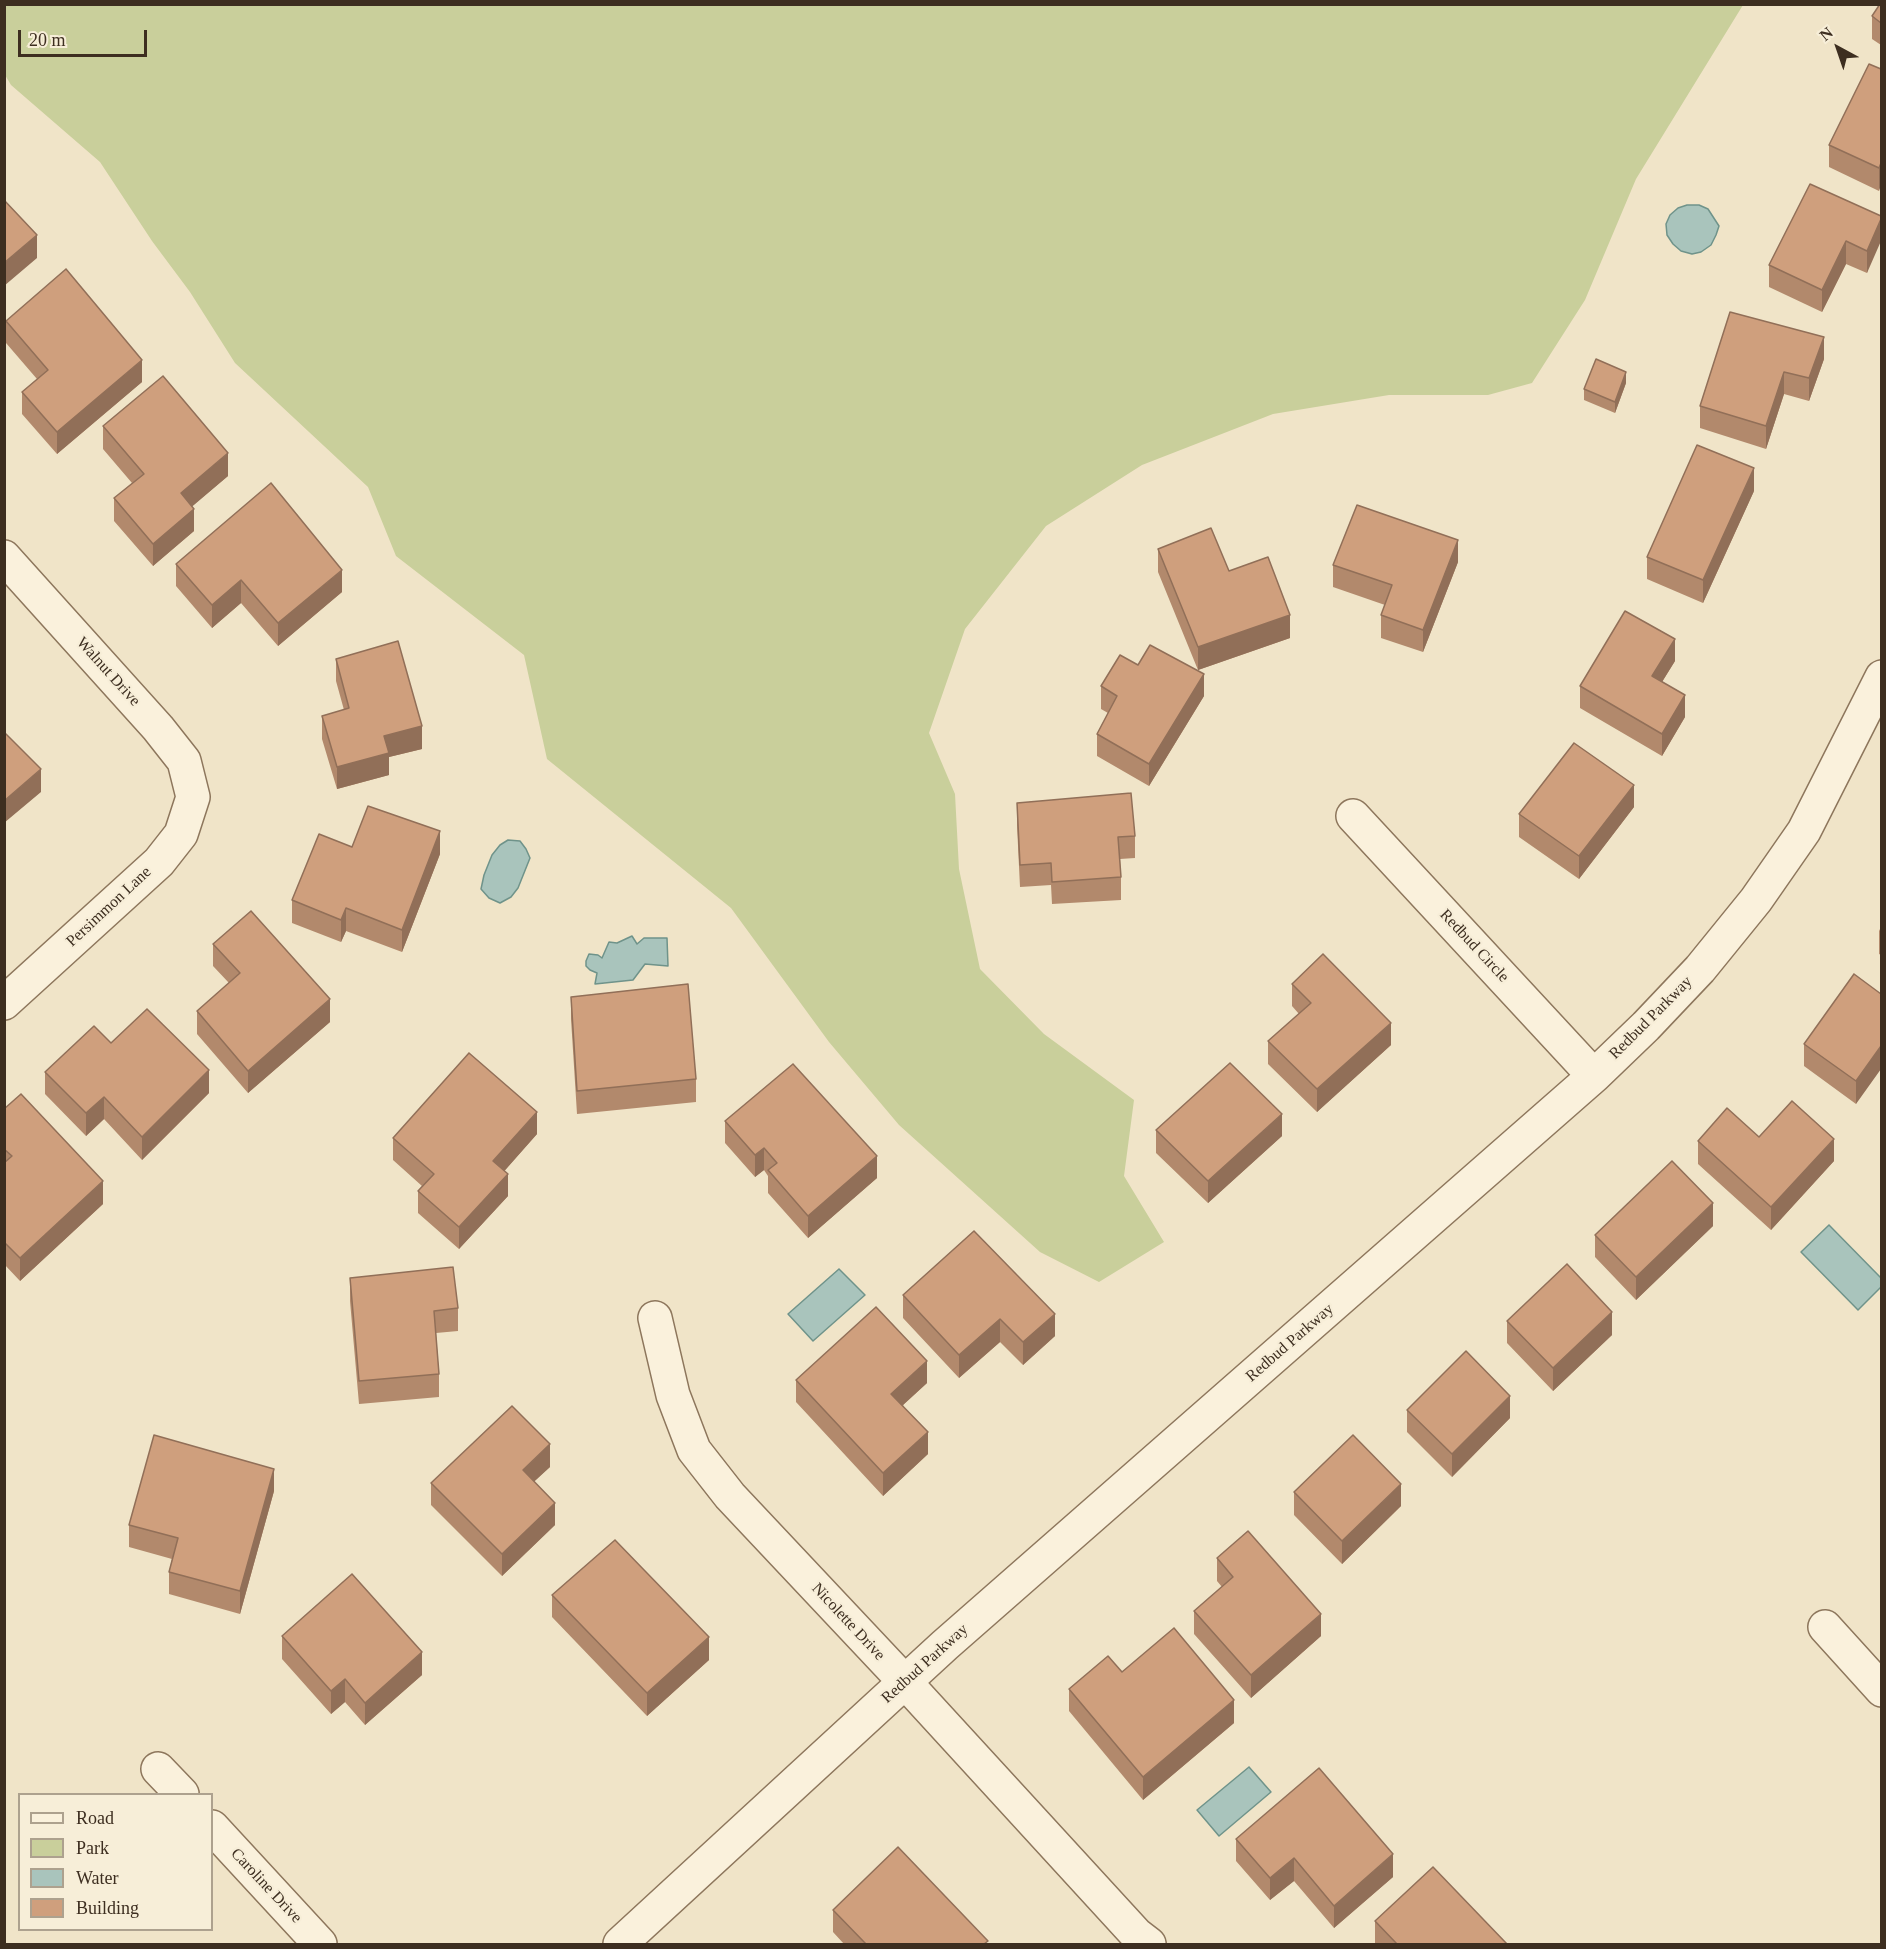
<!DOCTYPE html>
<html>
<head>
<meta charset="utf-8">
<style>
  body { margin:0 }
  #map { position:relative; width:1886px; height:1949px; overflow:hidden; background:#f0e4c8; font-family:Georgia,serif }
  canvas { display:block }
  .frame { position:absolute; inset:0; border:6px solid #3d2e20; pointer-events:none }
  .legend { position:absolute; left:18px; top:1793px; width:195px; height:138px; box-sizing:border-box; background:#f7eed8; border:2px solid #ada18e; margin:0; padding:8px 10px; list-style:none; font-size:18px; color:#3d2e20 }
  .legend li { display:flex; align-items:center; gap:12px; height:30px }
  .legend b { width:30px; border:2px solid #ada18e }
  .north { position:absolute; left:1808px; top:18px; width:60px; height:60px; -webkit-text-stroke:4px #f7eed8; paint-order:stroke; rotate:320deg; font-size:16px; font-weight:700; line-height:24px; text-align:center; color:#3d2e20 }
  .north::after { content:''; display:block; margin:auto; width:21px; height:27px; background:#3d2e20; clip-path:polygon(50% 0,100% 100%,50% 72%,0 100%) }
  .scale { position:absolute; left:18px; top:30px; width:129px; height:27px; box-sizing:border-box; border:3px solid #3d2e20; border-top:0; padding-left:8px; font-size:18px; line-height:21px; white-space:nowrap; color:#3d2e20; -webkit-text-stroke:4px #f7eed8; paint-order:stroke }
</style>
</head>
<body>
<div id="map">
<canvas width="1886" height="1949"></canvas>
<div class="frame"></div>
<ul class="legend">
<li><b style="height:8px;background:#faf1dc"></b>Road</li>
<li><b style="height:16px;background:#c9cf9b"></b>Park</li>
<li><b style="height:16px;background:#a9c4bc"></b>Water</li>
<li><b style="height:16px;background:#cf9f7d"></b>Building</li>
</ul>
<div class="north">N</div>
<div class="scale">20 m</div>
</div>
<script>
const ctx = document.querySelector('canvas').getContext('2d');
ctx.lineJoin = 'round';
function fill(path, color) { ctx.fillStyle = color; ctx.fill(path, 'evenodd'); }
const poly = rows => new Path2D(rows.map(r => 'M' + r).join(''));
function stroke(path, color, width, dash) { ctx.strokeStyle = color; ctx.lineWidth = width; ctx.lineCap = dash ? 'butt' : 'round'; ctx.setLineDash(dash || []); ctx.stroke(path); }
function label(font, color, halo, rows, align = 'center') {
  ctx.font = font + ' Georgia,serif'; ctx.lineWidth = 4.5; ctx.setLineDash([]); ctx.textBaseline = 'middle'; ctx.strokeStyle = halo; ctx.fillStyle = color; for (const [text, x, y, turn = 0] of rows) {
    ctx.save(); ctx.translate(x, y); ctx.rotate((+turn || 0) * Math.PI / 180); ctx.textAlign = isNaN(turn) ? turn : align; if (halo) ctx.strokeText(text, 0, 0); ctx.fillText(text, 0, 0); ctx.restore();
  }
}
fill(poly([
  [5,4,1743,4,1743,5,1636,179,1585,300,1532,383,1488,395,1389,395,1273,414,1142,465,1046,526,965,629,929,733,955,794,959,869,980,969,1044,1034,1134,1100,1124,1176,1164,1242,1099,1282,1040,1252,899,1125,829,1042,731,908,547,759,524,655,396,556,368,487,235,363,190,292,152,241,100,162,11,85,5,75]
]), '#c9cf9b');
const water = poly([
  [1687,205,1699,205,1708,209,1719,226,1716,235,1711,245,1701,252,1692,254,1681,251,1673,244,1667,235,1666,224,1670,215,1678,208,1687,205],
  [508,840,520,841,526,849,530,858,518,888,511,897,500,903,489,898,481,889,484,875,492,855,500,845,508,840],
  [632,936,637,944,644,938,667,938,668,966,645,964,633,980,595,984,597,973,590,970,586,966,586,961,589,954,598,955,602,958,609,942,617,943,632,936],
  [1829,1225,1881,1278,1881,1287,1858,1310,1801,1252,1829,1225],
  [839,1269,865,1295,813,1341,788,1314,839,1269],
  [1249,1767,1271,1792,1219,1836,1197,1810,1249,1767]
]);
fill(water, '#a9c4bc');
stroke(water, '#6f938a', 1.5);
const minor = poly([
  [4,557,158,728,184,761,193,797,181,834,159,862,4,1003],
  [1353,816,1594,1076],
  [655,1318,673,1395,694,1450,730,1496,905,1682,1136,1934,1149,1944],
  [1825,1627,1882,1690],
  [158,1769,182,1794],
  [212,1827,320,1944],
  [620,1944,945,1645,1594,1076,1646,1026,1700,969,1756,900,1804,831,1882,677]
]);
stroke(minor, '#8d765c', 36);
stroke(minor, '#faf1dc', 33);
fill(poly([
  [1881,4,1881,45,1872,39,1872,16],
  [1881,69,1879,191,1829,167,1829,145],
  [1881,216,1867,273,1846,264,1822,312,1769,287,1769,265],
  [1730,312,1824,359,1809,401,1784,394,1766,449,1700,428,1700,406],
  [6,321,142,382,57,454,22,414,22,392,37,379,6,343],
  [1626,383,1615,413,1584,400,1584,389],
  [103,426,228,476,192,506,194,531,153,566,114,521,114,498,132,483,103,449],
  [1754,491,1703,603,1647,579,1647,557],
  [1158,549,1229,571,1290,638,1198,670,1158,572],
  [1458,562,1423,652,1381,638,1381,615,1385,605,1333,587,1333,565],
  [176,564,342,592,278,646,241,603,212,628,176,586],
  [336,659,422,749,389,757,389,775,337,789,322,739,322,716,344,710,336,681],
  [1675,661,1662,682,1685,717,1662,756,1580,708,1580,686],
  [1138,665,1204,696,1149,786,1097,756,1097,734,1108,713,1101,709,1101,686],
  [1017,803,1135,836,1135,858,1120,859,1121,877,1121,900,1052,904,1051,885,1020,887,1017,825],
  [1634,807,1579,879,1519,837,1519,814],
  [352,847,440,854,402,952,346,931,341,942,292,923,292,900],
  [1881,927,1881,955,1879,954,1879,931],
  [213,944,330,1022,248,1093,197,1034,197,1011,229,983,213,966],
  [1292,984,1391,1045,1317,1112,1268,1064,1268,1041,1299,1014,1292,1006],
  [1881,994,1856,1104,1804,1066,1804,1044],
  [571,997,696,1079,696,1102,577,1114,571,1019],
  [111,1043,209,1093,142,1160,104,1119,86,1136,45,1094,45,1072],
  [4,1109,103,1204,20,1281,4,1264],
  [725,1121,877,1178,808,1238,768,1193,768,1176,764,1170,755,1177,725,1143],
  [1156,1130,1282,1136,1208,1203,1156,1153],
  [537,1134,504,1171,508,1196,459,1249,418,1213,418,1191,422,1186,393,1160,393,1138],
  [1759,1137,1834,1161,1771,1230,1698,1164,1698,1141],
  [1713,1226,1636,1300,1595,1257,1595,1235],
  [974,1231,1055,1336,1023,1365,1000,1342,959,1378,903,1318,903,1295],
  [350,1278,458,1308,458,1331,436,1333,439,1374,439,1397,359,1404,350,1301],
  [1507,1321,1612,1335,1553,1391,1507,1343],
  [796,1380,927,1383,903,1405,928,1454,883,1496,796,1402],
  [1407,1410,1510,1418,1452,1477,1407,1432],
  [550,1467,534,1481,555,1525,502,1576,431,1505,431,1483],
  [274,1491,240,1614,169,1594,169,1572,172,1559,129,1547,129,1525],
  [1294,1492,1401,1506,1342,1564,1294,1515],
  [1217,1558,1321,1636,1251,1698,1194,1634,1194,1611,1222,1587,1217,1581],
  [552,1595,709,1660,647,1716,552,1617],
  [282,1636,422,1675,365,1725,345,1702,331,1714,282,1659],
  [1122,1672,1234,1723,1143,1800,1069,1711,1069,1689],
  [1236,1839,1393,1877,1334,1928,1294,1881,1270,1900,1236,1861],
  [833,1910,988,1944,844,1944,833,1932],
  [1375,1921,1507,1944,1375,1944]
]), '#b2896c');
fill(poly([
  [1881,163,1881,185,1879,191,1879,168],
  [1881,219,1881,241,1867,273,1867,251],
  [37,235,37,258,4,286,4,263],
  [1846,241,1846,264,1822,312,1822,290],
  [1824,337,1824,359,1809,401,1809,378],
  [142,360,142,382,57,454,57,432],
  [1626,372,1626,383,1615,413,1615,402],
  [1784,372,1784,394,1766,449,1766,426],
  [228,453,228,476,181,516,181,493],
  [1754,468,1754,491,1703,603,1703,580],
  [194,509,194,531,153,566,153,544],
  [1458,540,1458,562,1423,652,1423,630],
  [342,570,342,592,278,646,278,623],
  [241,580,241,603,212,628,212,605],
  [1290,615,1290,638,1198,670,1198,647],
  [1675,639,1675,661,1652,698,1652,676],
  [1204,674,1204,696,1149,786,1149,764],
  [1685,695,1685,717,1662,756,1662,734],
  [422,726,422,749,389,757,389,775,337,789,337,767,384,736],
  [41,769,41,792,4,823,4,801],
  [1634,785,1634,807,1579,879,1579,856],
  [440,831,440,854,402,952,402,930],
  [346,908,346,931,341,942,341,920],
  [330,999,330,1022,248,1093,248,1071],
  [1391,1023,1391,1045,1317,1112,1317,1089],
  [1881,1046,1881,1069,1856,1104,1856,1081],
  [209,1070,209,1093,142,1160,142,1137],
  [104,1097,104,1119,86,1136,86,1113],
  [537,1112,537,1134,493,1184,493,1161],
  [1282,1114,1282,1136,1208,1203,1208,1181],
  [1834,1139,1834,1161,1771,1230,1771,1207],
  [764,1148,764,1170,755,1177,755,1155],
  [877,1156,877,1178,808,1238,808,1216],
  [508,1174,508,1196,459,1249,459,1227],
  [103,1181,103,1204,20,1281,20,1258],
  [1713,1203,1713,1226,1636,1300,1636,1277],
  [5,1298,5,1321,4,1321,4,1299],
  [1612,1312,1612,1335,1553,1391,1553,1368],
  [1055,1314,1055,1336,1023,1365,1023,1342],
  [1000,1319,1000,1342,959,1378,959,1355],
  [927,1361,927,1383,891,1416,891,1394],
  [1510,1396,1510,1418,1452,1477,1452,1454],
  [928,1432,928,1454,883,1496,883,1473],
  [550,1444,550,1467,523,1492,523,1470],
  [274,1469,274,1491,240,1614,240,1591],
  [1401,1484,1401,1506,1342,1564,1342,1541],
  [555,1503,555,1525,502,1576,502,1554],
  [1321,1614,1321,1636,1251,1698,1251,1675],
  [709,1637,709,1660,647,1716,647,1693],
  [422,1652,422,1675,365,1725,365,1703],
  [345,1679,345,1702,331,1714,331,1691],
  [1234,1700,1234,1723,1143,1800,1143,1777],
  [1393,1854,1393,1877,1334,1928,1334,1906],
  [1294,1858,1294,1881,1270,1900,1270,1878]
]), '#916f58');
const building = poly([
  [1880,4,1881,4,1881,23,1872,16,1880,4],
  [1869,64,1881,69,1881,163,1879,168,1829,145,1869,64],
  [1810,184,1881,216,1881,219,1867,251,1846,241,1822,290,1769,265,1810,184],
  [4,200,37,235,4,263,4,200],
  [66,269,142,360,57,432,22,392,48,370,6,321,66,269],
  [1730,312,1824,337,1809,378,1784,372,1766,426,1700,406,1730,312],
  [1596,359,1626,372,1615,402,1584,389,1596,359],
  [163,376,228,453,181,493,194,509,153,544,114,498,144,474,103,426,163,376],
  [1697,445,1754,468,1703,580,1647,557,1697,445],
  [271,483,342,570,278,623,241,580,212,605,176,564,271,483],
  [1357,505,1458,540,1423,630,1381,615,1392,585,1333,565,1357,505],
  [1211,528,1229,571,1268,557,1290,615,1198,647,1158,549,1211,528],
  [1625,611,1675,639,1652,676,1685,695,1662,734,1580,686,1625,611],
  [398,641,422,726,384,736,389,753,337,767,322,716,349,708,336,659,398,641],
  [1150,645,1204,674,1149,764,1097,734,1117,696,1101,686,1120,655,1138,665,1150,645],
  [4,732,41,769,4,801,4,732],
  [1574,743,1634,785,1579,856,1519,814,1574,743],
  [1131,793,1135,836,1118,837,1121,877,1052,882,1051,863,1020,865,1017,803,1131,793],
  [368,806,440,831,402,930,346,908,341,920,292,900,319,834,352,847,368,806],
  [251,911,330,999,248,1071,197,1011,240,973,213,944,251,911],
  [1323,954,1391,1023,1317,1089,1268,1041,1311,1003,1292,984,1323,954],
  [1854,974,1881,994,1881,1046,1856,1081,1804,1044,1854,974],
  [688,984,696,1079,577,1091,571,997,688,984],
  [147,1009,209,1070,142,1137,104,1097,86,1113,45,1072,94,1026,111,1043,147,1009],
  [469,1053,537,1112,493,1161,508,1174,459,1227,418,1191,434,1174,393,1138,469,1053],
  [1230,1063,1282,1114,1208,1181,1156,1130,1230,1063],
  [793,1064,877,1156,808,1216,768,1170,777,1163,764,1148,755,1155,725,1121,793,1064],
  [21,1094,103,1181,20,1258,4,1242,4,1163,12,1156,4,1149,4,1109,21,1094],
  [1792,1101,1834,1139,1771,1207,1698,1141,1727,1108,1759,1137,1792,1101],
  [1672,1161,1713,1203,1636,1277,1595,1235,1672,1161],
  [974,1231,1055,1314,1023,1342,1000,1319,959,1355,903,1295,974,1231],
  [1567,1264,1612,1312,1553,1368,1507,1321,1567,1264],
  [453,1267,458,1308,434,1311,439,1374,359,1381,350,1278,453,1267],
  [876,1307,927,1361,891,1394,928,1432,883,1473,796,1380,876,1307],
  [1466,1351,1510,1396,1452,1454,1407,1410,1466,1351],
  [512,1406,550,1444,523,1470,555,1503,502,1554,431,1483,512,1406],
  [154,1435,274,1469,240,1591,169,1572,178,1538,129,1525,154,1435],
  [1353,1435,1401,1484,1342,1541,1294,1492,1353,1435],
  [1248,1531,1321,1614,1251,1675,1194,1611,1233,1577,1217,1558,1248,1531],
  [615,1540,709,1637,647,1693,552,1595,615,1540],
  [352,1574,422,1652,365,1703,345,1679,331,1691,282,1636,352,1574],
  [1174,1628,1234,1700,1143,1777,1069,1689,1108,1656,1122,1672,1174,1628],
  [1319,1768,1393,1854,1334,1906,1294,1858,1270,1878,1236,1839,1319,1768],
  [898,1847,988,1941,984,1944,866,1944,833,1910,898,1847],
  [1433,1867,1507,1944,1397,1944,1375,1921,1433,1867]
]);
fill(building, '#cf9f7d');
stroke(building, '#916f58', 1.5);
label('16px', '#3d2e20', '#f7eed8', [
  ["Walnut Drive",108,672,48],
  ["Persimmon Lane",109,907,-43],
  ["Redbud Circle",1474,946,47],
  ["Redbud Parkway",1651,1018,-45],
  ["Redbud Parkway",1290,1343,-41],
  ["Nicolette Drive",848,1622,47],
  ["Redbud Parkway",925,1664,-42],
  ["Caroline Drive",266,1886,47]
]);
</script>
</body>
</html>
